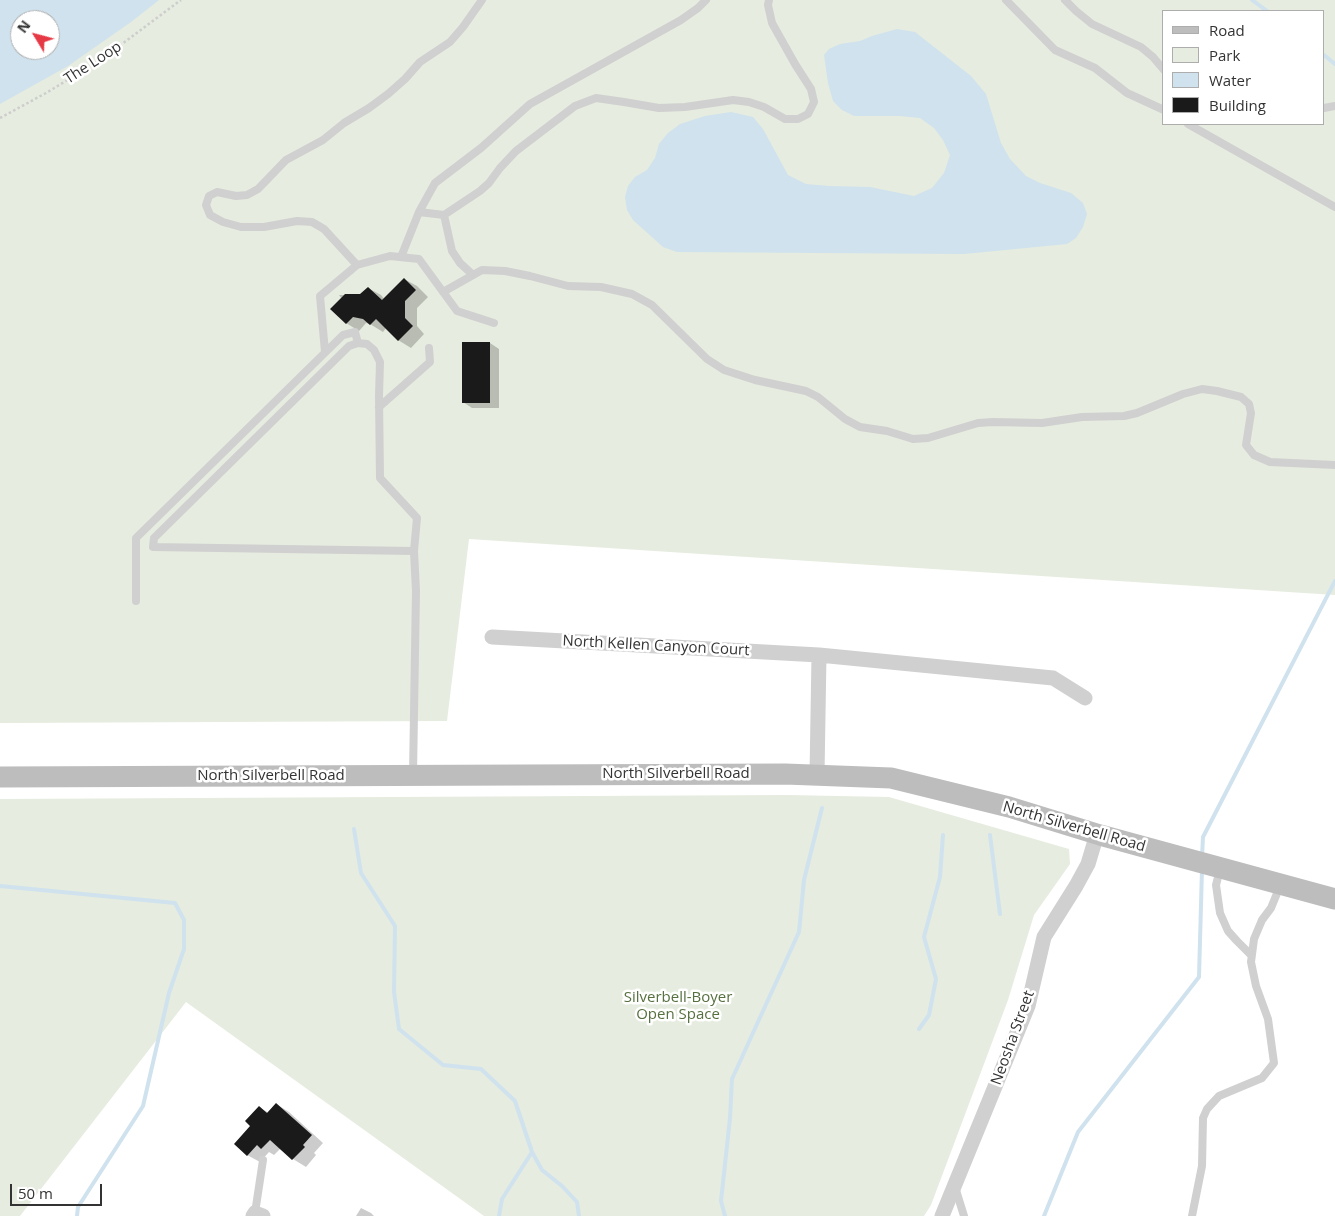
<!DOCTYPE html>
<html>
<head>
<meta charset="utf-8">
<style>
  body { margin:0 }
  #map { position:relative; width:1335px; height:1216px; overflow:hidden; background:#fff; font-family:"Open Sans",sans-serif }
  canvas { display:block }
  .legend { position:absolute; left:1162px; top:10px; width:162px; height:115px; box-sizing:border-box; background:#fff; border:1px solid #adadad; margin:0; padding:6px 9px; list-style:none; font-size:15px; color:#333 }
  .legend li { display:flex; align-items:center; gap:10px; height:25px }
  .legend b { width:25px; border:1px solid #adadad }
  .north { position:absolute; left:10px; top:10px; width:50px; height:50px; box-sizing:border-box; background:#fff; border:1px solid #adadad; border-radius:50%; rotate:307deg; font-size:14px; font-weight:700; line-height:20px; text-align:center; color:#333 }
  .north::after { content:''; display:block; margin:auto; width:18px; height:22px; background:#e63946; clip-path:polygon(50% 0,100% 100%,50% 72%,0 100%) }
  .scale { position:absolute; left:10px; top:1184px; width:92px; height:22px; box-sizing:border-box; border:2px solid #333; border-top:0; padding-left:6px; font-size:15px; line-height:18px; white-space:nowrap; color:#333; -webkit-text-stroke:4px #fff; paint-order:stroke }
</style>
</head>
<body>
<div id="map">
<canvas width="1335" height="1216"></canvas>
<ul class="legend">
<li><b style="height:6px;background:#bdbdbd"></b>Road</li>
<li><b style="height:14px;background:#e6ecdf"></b>Park</li>
<li><b style="height:14px;background:#cfe2ee"></b>Water</li>
<li><b style="height:14px;background:#1a1a1a"></b>Building</li>
</ul>
<div class="north">N</div>
<div class="scale">50 m</div>
</div>
<script>
const ctx = document.querySelector('canvas').getContext('2d');
ctx.lineJoin = 'round';
function fill(path, color) { ctx.fillStyle = color; ctx.fill(path, 'evenodd'); }
const poly = rows => new Path2D(rows.map(r => 'M' + r).join(''));
function stroke(path, color, width, dash) { ctx.strokeStyle = color; ctx.lineWidth = width; ctx.lineCap = dash ? 'butt' : 'round'; ctx.setLineDash(dash || []); ctx.stroke(path); }
function label(font, color, halo, rows, align = 'center') {
  ctx.font = font + ' "Open Sans",sans-serif'; ctx.lineWidth = 5; ctx.setLineDash([]); ctx.textBaseline = 'middle'; ctx.strokeStyle = halo; ctx.fillStyle = color; for (const [text, x, y, turn = 0] of rows) {
    ctx.save(); ctx.translate(x, y); ctx.rotate((+turn || 0) * Math.PI / 180); ctx.textAlign = isNaN(turn) ? turn : align; if (halo) ctx.strokeText(text, 0, 0); ctx.fillText(text, 0, 0); ctx.restore();
  }
}
fill(poly([
  [0,0,1335,0,1335,595,469,539,447,721,0,723],
  [1164,11,1324,11,1324,124,1164,124],
  [20,20,50,20,50,50,20,50],
  [787,795,889,797,1069,849,1070,864,1034,915,1008,1000,931,1205,924,1216,484,1216,186,1002,20,1216,0,1216,0,799]
]), '#e6ecdf');
fill(poly([
  [0,0,159,0,131,22,68,66,0,104],
  [20,20,50,20,50,50,20,50],
  [897,29,915,32,971,76,986,94,1001,143,1010,159,1026,176,1040,183,1071,193,1083,203,1087,214,1083,227,1076,238,1067,244,964,254,677,252,663,247,633,220,627,210,625,197,628,186,635,177,647,170,655,158,659,144,668,133,680,124,705,116,731,112,753,117,763,129,788,175,806,184,829,186,870,187,914,196,932,188,944,173,950,155,943,140,934,128,920,118,900,116,854,116,842,110,833,101,828,83,824,55,829,49,840,44,860,41,872,36]
]), '#cfe2ee');
fill(poly([
  [404,279,417,286,428,297,417,308,417,326,424,334,411,348,398,340,386,328,383,332,370,324,366,323,359,331,346,323,342,299,339,295,361,295,368,288,381,295,384,299],
  [463,343,490,343,499,349,499,408,472,408,463,402],
  [276,1104,289,1112,323,1143,314,1153,316,1155,306,1167,293,1159,281,1148,274,1155,269,1152,260,1162,247,1155,252,1126,260,1108,269,1113],
  [361,1208,371,1213,374,1216,356,1216]
]), '#0003');
stroke(poly([
  [1252,0,1267,11],
  [1324,55,1335,64],
  [354,829,361,873,395,926,394,992,399,1029,443,1065,481,1069,515,1101,532,1152,542,1170,562,1186,577,1202,579,1216],
  [990,835,1000,914],
  [1202,857,1203,837,1335,581],
  [0,886,175,903,184,920,184,949,169,993,143,1106,78,1207,77,1216],
  [919,1029,929,1015,936,979,924,937,940,877,943,835],
  [499,1216,502,1199,532,1152],
  [725,1216,721,1201,730,1118,732,1079,799,932,804,880,822,808],
  [1044,1216,1078,1132,1199,977,1202,869]
]), '#cfe2ee', 4);
fill(poly([
  [404,278,416,290,405,301,405,318,413,326,398,341,376,319,370,325,363,319,353,317,346,324,330,309,345,294,360,294,368,287,382,300],
  [462,342,490,342,490,403,462,403],
  [276,1103,312,1135,303,1145,305,1147,292,1160,270,1140,261,1149,257,1145,247,1156,234,1144,250,1126,245,1121,259,1106,267,1113]
]), '#1a1a1a');
stroke(poly([
  [0,118,46,93,99,61,181,0]
]), '#cdcdcd', 2.5, [2.5, 2.5]);
stroke(poly([
  [1006,0,1055,50,1095,68,1127,93,1164,110],
  [1065,0,1076,11,1092,24,1141,47,1153,57,1164,70],
  [1324,108,1335,106],
  [1188,124,1335,207],
  [419,212,444,215,480,191,489,183,500,168,516,151,575,106,596,98,624,102,659,108,685,107,733,100,749,102,764,107,785,119,798,119,808,114,814,102,811,89,795,64,772,23,768,5,769,0],
  [444,215,452,251,460,263,473,275],
  [401,257,419,212,435,183,481,148,530,104,681,20,698,8,706,0],
  [357,265,324,229,312,222,297,221,264,227,241,227,223,222,210,215,206,205,209,196,217,192,236,196,247,195,258,189,286,160,323,140,344,123,369,108,388,94,405,79,420,62,450,42,463,27,482,0],
  [443,292,482,270,505,271,530,276,568,286,601,287,632,294,652,305,707,359,724,370,755,380,806,391,818,397,845,419,860,427,887,431,913,439,928,438,978,423,993,422,1042,423,1082,417,1124,416,1137,413,1183,394,1202,389,1217,391,1241,397,1249,404,1251,413,1246,445,1254,455,1270,462,1335,465],
  [325,352,320,296,357,265,390,256,419,259,457,311,494,323],
  [379,407,430,362,429,348],
  [136,601,136,538,343,335,355,332,358,343],
  [413,775,416,591,414,551,417,518,380,478,379,396,380,362,374,350,367,344,358,343,349,346,154,538,153,547,414,551],
  [1220,869,1216,885,1220,913,1228,931,1237,941,1251,955],
  [955,1187,964,1216],
  [255,1213,263,1160],
  [1192,1216,1202,1166,1203,1118,1207,1109,1219,1096,1262,1078,1274,1063,1268,1019,1256,986,1251,962,1254,939,1262,920,1271,908,1280,886]
]), '#d0d0d0', 8);
stroke(poly([
  [492,637,819,655,1053,678,1085,698],
  [817,775,819,655],
  [253,1216,255,1213,263,1216],
  [942,1216,1028,1006,1044,937,1076,886,1088,864,1097,834]
]), '#d0d0d0', 15);
stroke(poly([
  [0,777,785,774,891,778,1009,807,1100,835,1335,899]
]), '#bdbdbd', 21);
label('15px', '#333', '#fff', [
  ["The Loop",93,63,-33],
  ["North Kellen Canyon Court",656,646,3],
  ["North Silverbell Road",676,774],
  ["North Silverbell Road",271,776],
  ["North Silverbell Road",1074,827,16],
  ["Neosha Street",1013,1038,-70]
]);
label('15px', '#56703f', '#fff', [
  ["Silverbell-Boyer",678,998],
  ["Open Space",678,1015]
]);
</script>
</body>
</html>
